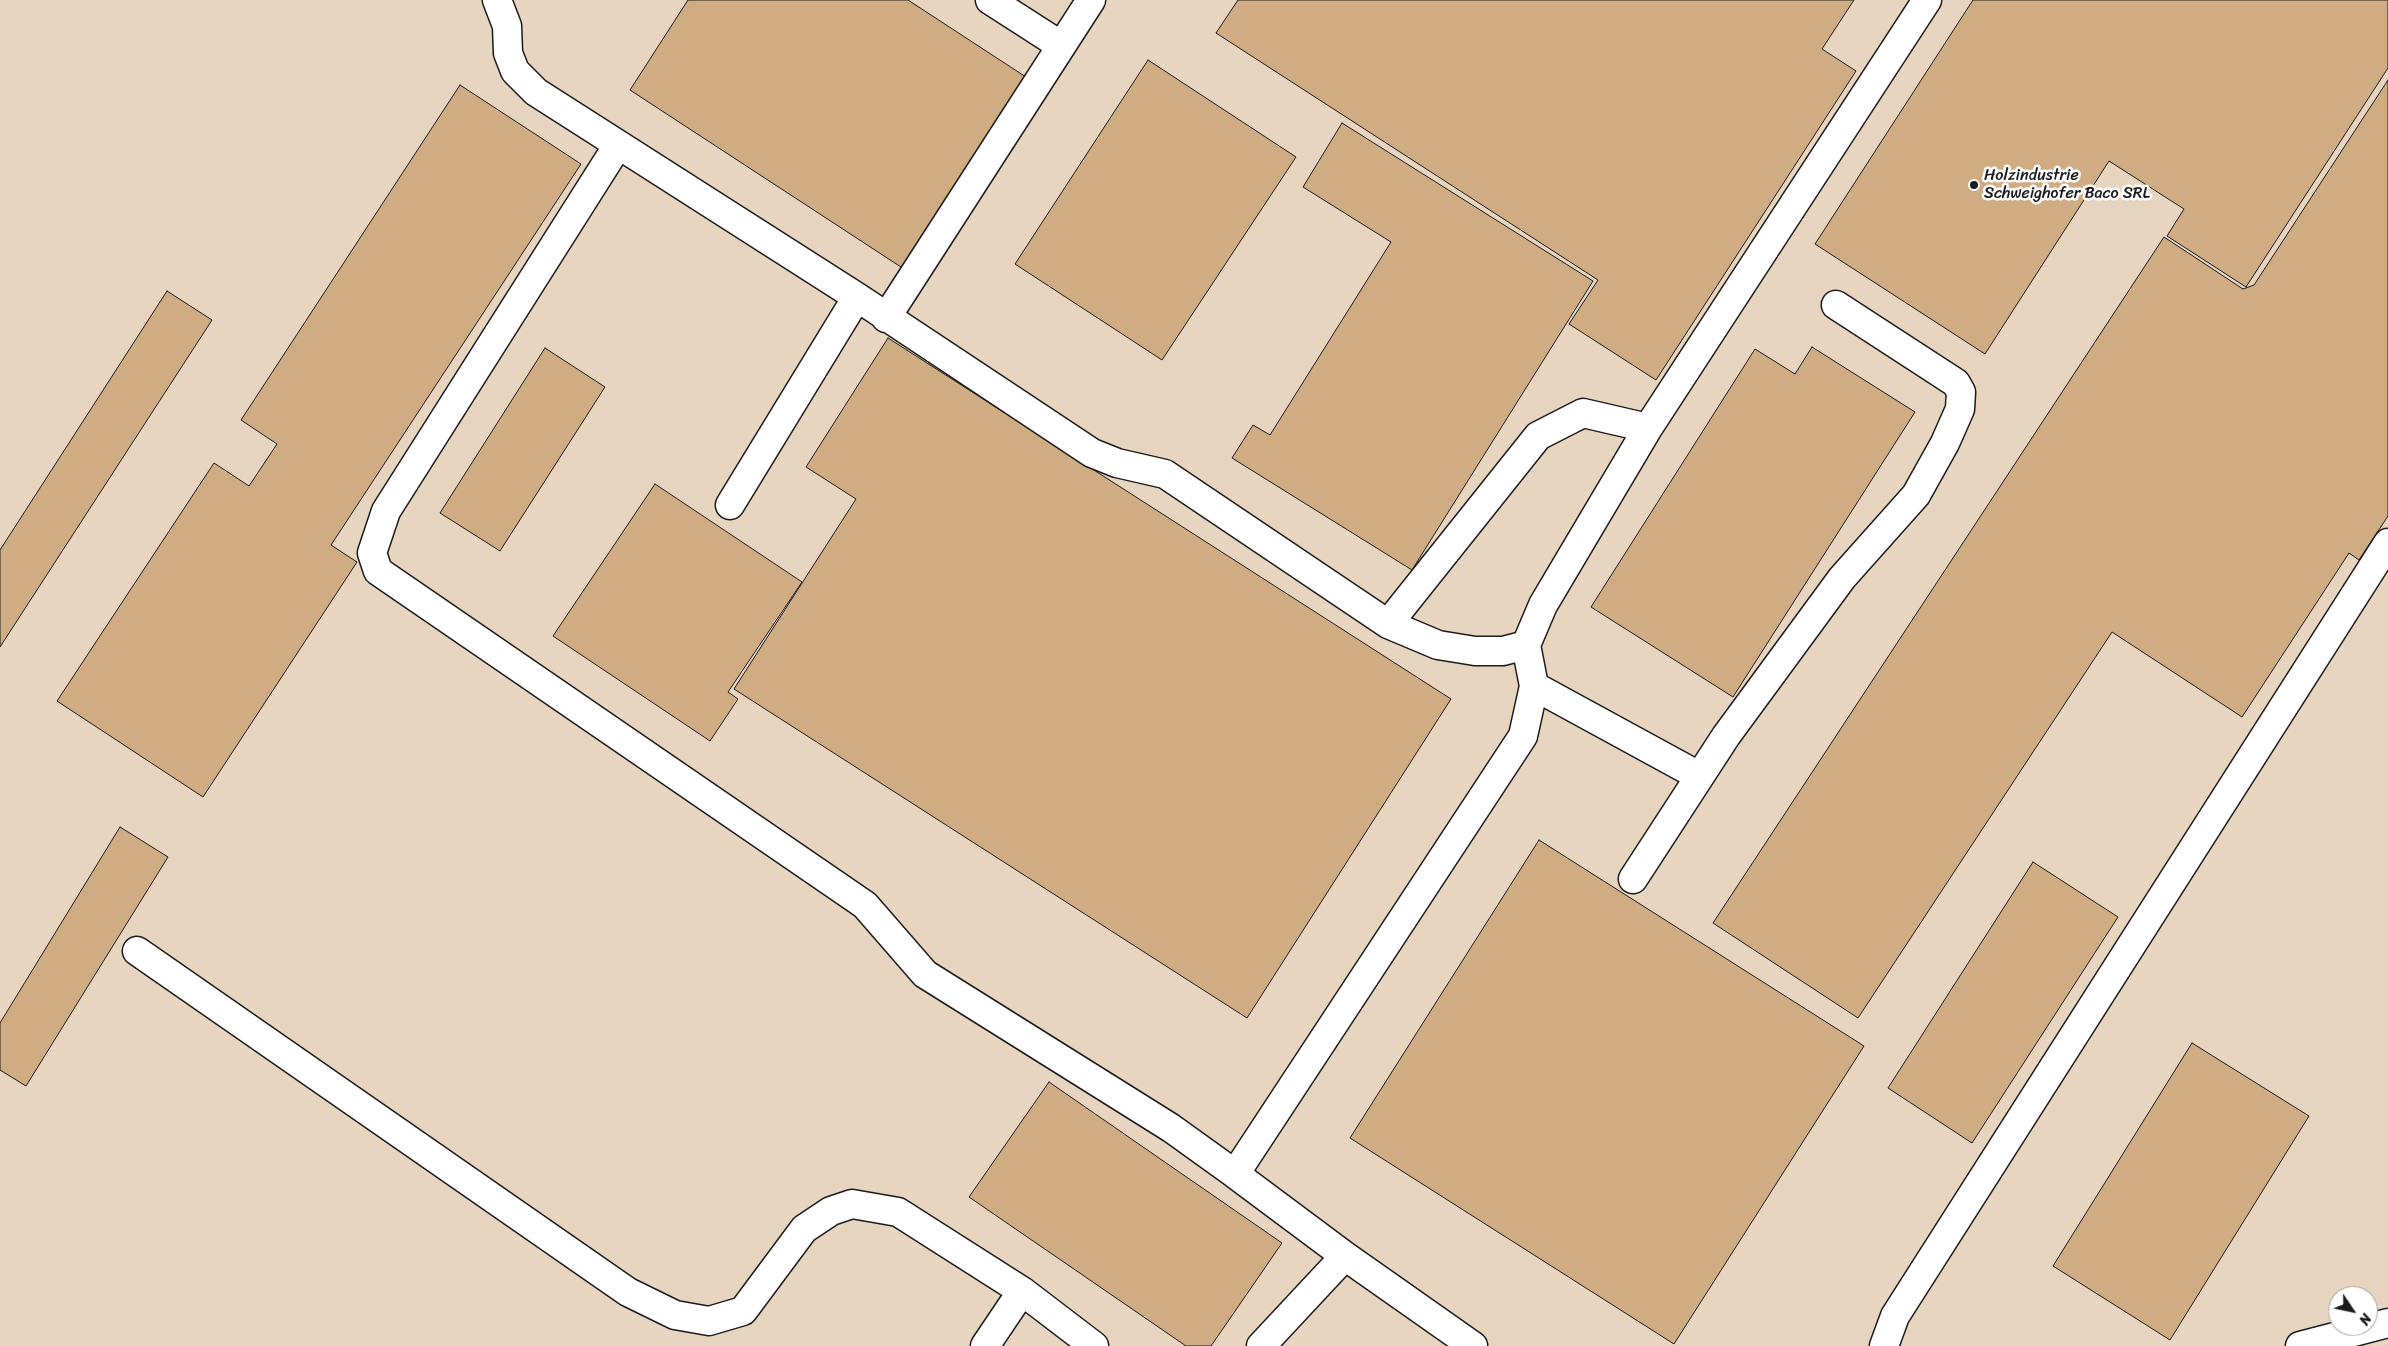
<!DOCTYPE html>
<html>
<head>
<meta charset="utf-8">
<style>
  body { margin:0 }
  #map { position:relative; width:2388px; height:1346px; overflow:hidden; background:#f1e6da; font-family:Sriracha,sans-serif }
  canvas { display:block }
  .north { position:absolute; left:2328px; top:1286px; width:50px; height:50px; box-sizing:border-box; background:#fff; border:1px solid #a4a4a4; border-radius:50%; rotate:124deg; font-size:14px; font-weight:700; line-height:20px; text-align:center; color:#1c1c1c }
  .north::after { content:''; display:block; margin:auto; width:18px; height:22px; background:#1c1c1c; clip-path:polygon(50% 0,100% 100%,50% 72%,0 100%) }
</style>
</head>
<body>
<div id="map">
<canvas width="2388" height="1346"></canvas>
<div class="north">N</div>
</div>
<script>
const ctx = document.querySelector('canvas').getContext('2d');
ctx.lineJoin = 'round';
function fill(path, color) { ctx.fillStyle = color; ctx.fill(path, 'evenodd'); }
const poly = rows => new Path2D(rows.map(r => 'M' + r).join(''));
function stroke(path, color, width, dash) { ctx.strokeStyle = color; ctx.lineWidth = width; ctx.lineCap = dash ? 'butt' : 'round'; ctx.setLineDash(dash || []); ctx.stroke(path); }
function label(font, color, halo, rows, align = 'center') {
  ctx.font = font + ' Sriracha,sans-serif'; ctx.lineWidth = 5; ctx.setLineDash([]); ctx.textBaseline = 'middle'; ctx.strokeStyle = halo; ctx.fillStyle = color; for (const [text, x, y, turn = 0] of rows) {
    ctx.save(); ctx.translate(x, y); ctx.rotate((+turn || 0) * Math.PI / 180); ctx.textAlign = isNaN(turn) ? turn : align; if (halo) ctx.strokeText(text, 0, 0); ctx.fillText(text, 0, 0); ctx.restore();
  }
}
fill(poly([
  [0,0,2388,0,2388,1346,0,1346],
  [2338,1296,2368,1296,2368,1326,2338,1326]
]), '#e7d5c0');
const building = poly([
  [688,0,908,0,1029,79,904,269,630,90,688,0],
  [1238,0,1854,0,1822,49,1856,71,1656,380,1569,324,1598,280,1216,33,1238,0],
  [1973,0,2388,0,2388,68,2246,287,2167,236,2184,209,2109,161,1985,354,1815,244,1973,0],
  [1148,60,1296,157,1162,360,1015,264,1148,60],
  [2388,80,2388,516,2359,560,2349,553,2242,717,2112,632,1858,1018,1713,923,2164,237,2243,289,2254,285,2388,80],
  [460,85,581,164,331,545,357,562,203,797,57,701,214,463,249,486,277,444,241,420,460,85],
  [1342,123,1593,281,1412,570,1232,458,1253,425,1270,435,1391,242,1303,187,1342,123],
  [167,291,212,320,0,647,0,550,167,291],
  [888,338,1451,699,1247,1018,734,689,856,499,806,467,888,338],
  [1812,347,1915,412,1733,697,1591,607,1755,349,1795,374,1812,347],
  [545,348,605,387,500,551,440,513,545,348],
  [655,484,802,582,728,692,738,699,710,741,553,636,655,484],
  [120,827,168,857,26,1086,0,1070,0,1023,120,827],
  [1539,840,1864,1046,1674,1344,1350,1138,1539,840],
  [2033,862,2118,917,1972,1143,1888,1088,2033,862],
  [2192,1043,2309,1116,2170,1340,2053,1266,2192,1043],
  [1049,1082,1282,1243,1211,1346,1186,1346,969,1197,1049,1082]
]);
fill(building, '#d0ac82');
stroke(building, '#1c1c1c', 1);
const minor = poly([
  [497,0,507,26,508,53,515,71,536,92,857,297,1092,453,1117,463,1165,474,1388,624,1438,645,1475,651,1503,651,1526,645],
  [990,0,1060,45],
  [618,145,386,511,372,553,378,571,865,905,925,974,1171,1128,1235,1174,1523,736,1534,686,1526,645,1543,605,1648,428,1927,0],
  [886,318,1091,0],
  [730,505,857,297],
  [1388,624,1538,436,1583,413,1648,428],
  [1534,686,1699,776],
  [1633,879,1726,736,1842,578,1916,495,1945,443,1960,409,1961,392,1956,383,1836,305],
  [137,951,628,1292,675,1315,709,1321,743,1311,804,1229,831,1211,852,1204,898,1212,1022,1291,1094,1346],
  [1235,1174,1345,1256,1473,1346],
  [985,1346,1022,1291],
  [1261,1346,1345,1256],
  [1884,1346,1895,1316,2388,543],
  [2300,1346,2388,1323]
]);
stroke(minor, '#1c1c1c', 31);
stroke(minor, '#fff', 28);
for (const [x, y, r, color] of [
  [1974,185,5,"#1c1c1c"]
]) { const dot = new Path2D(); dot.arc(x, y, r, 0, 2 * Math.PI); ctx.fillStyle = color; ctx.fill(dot); stroke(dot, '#fff', 2); }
label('16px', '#1c1c1c', '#fff', [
  ["Holzindustrie",1984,176],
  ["Schweighofer Baco SRL",1984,194]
], 'left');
</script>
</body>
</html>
